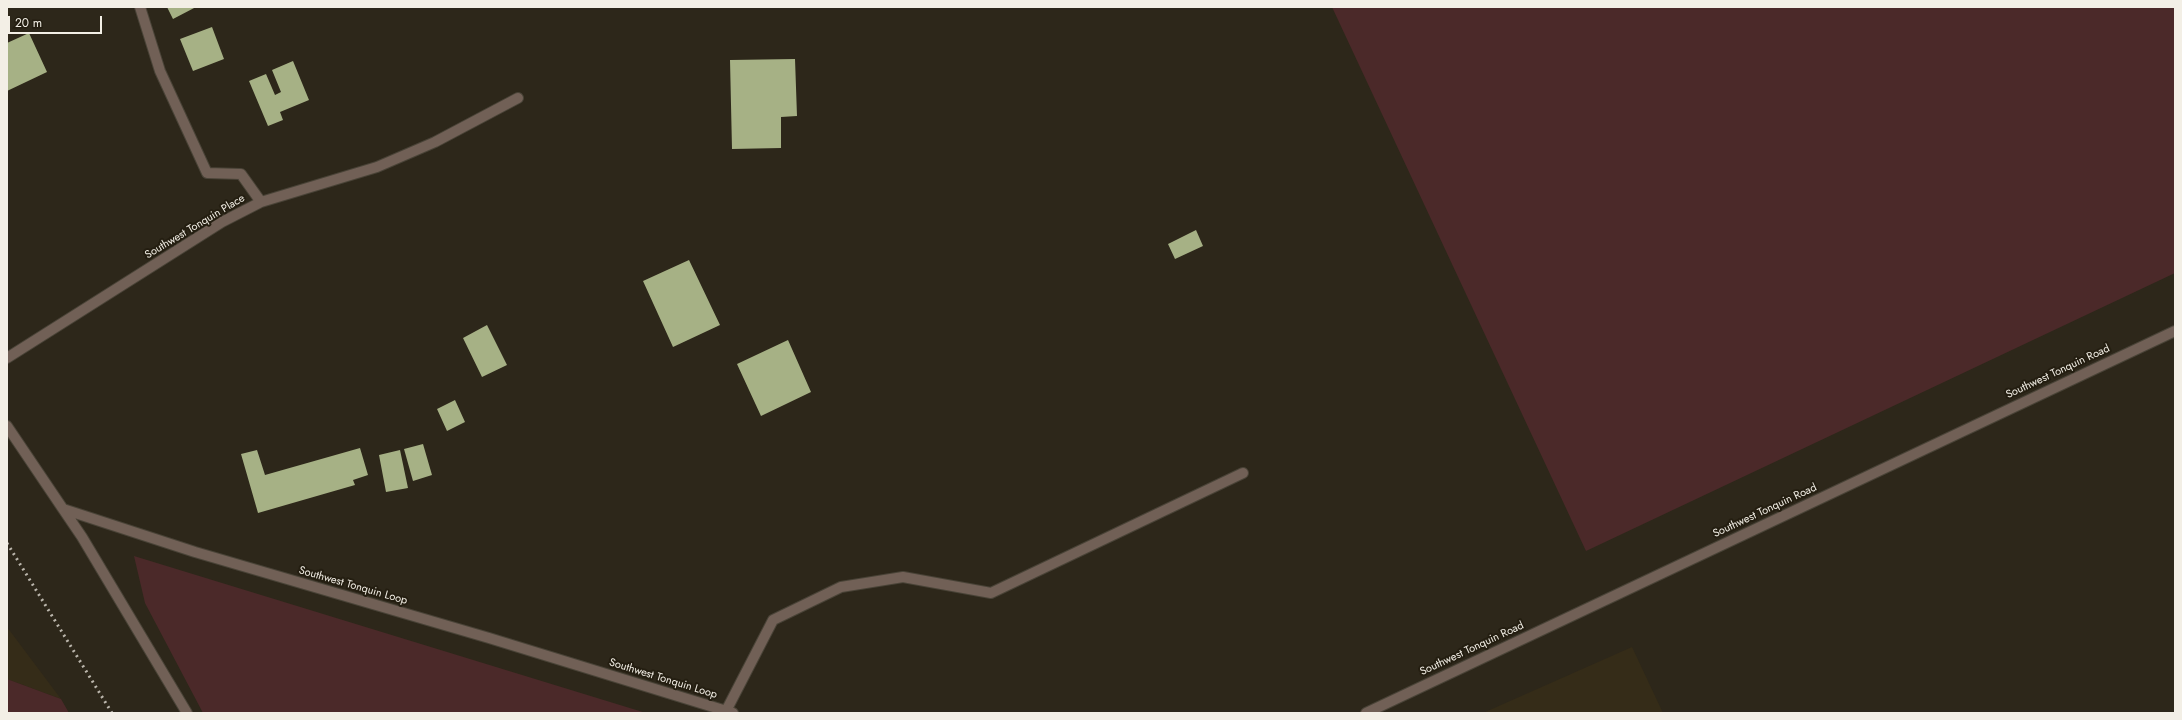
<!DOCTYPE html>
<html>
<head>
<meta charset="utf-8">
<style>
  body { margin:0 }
  #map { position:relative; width:2182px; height:720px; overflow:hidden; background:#2d271a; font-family:Jost,sans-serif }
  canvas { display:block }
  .frame { position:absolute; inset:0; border:8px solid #f3efe6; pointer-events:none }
  .scale { position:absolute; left:8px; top:16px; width:94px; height:18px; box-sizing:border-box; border:2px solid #f3efe6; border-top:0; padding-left:5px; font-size:12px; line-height:14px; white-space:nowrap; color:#f3efe6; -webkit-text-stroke:3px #241e11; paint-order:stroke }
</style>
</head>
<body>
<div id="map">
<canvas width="2182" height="720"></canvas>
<div class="frame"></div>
<div class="scale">20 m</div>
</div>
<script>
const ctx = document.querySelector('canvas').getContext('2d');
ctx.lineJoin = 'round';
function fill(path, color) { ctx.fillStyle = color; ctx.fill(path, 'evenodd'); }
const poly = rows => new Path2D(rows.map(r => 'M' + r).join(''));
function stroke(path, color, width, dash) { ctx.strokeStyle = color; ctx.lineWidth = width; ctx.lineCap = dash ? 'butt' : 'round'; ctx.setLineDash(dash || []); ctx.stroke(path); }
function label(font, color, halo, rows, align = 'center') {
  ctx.font = font + ' Jost,sans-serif'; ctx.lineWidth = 4; ctx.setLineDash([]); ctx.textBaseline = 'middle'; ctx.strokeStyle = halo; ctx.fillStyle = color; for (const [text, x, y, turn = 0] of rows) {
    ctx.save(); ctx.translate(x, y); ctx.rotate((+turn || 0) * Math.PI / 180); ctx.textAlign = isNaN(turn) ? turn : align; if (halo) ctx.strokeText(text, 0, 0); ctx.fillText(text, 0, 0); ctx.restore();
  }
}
fill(poly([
  [7,627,61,699,7,679],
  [1632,647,1663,713,1483,713]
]), '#352c18');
fill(poly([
  [1332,7,2175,7,2175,273,1586,551],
  [134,556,646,713,203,713,145,603],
  [7,679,61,699,69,713,7,713]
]), '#4b2929');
fill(poly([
  [167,7,196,7,173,19],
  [212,27,224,59,193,71,180,39],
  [29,33,47,72,7,91,7,43],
  [795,59,797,116,781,117,781,148,732,149,730,60],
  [293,61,309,100,280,112,283,120,268,126,249,81,266,74,275,95,281,92,272,70],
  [1196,230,1203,246,1175,259,1168,244],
  [689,260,720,325,673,347,643,281],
  [487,325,507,365,482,377,463,338],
  [788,340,811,392,761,416,737,364],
  [455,400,465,422,447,431,437,409],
  [423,444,432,475,413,481,404,449],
  [360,448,368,475,353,480,355,485,258,513,241,454,257,450,265,475],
  [400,450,408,488,386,492,379,455]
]), '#a6b185');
const minor = poly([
  [140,7,160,71,207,173,241,174,261,202],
  [7,358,222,222,261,202,377,167,435,142,518,98],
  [7,426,63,509,195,552,489,638,733,713],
  [63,509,82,537,187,713],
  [726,711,773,620,841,587,903,577,991,593,1243,473],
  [1366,713,2175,331]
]);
stroke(minor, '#494337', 12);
stroke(minor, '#716056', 10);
stroke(poly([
  [7,543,112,713]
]), '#bbb6ac', 3, [2, 4]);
label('11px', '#f3efe6', '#241e11', [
  ["Southwest Tonquin Place",195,227,-31],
  ["Southwest Tonquin Road",2058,372,-25],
  ["Southwest Tonquin Road",1765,511,-25],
  ["Southwest Tonquin Loop",353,586,16],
  ["Southwest Tonquin Road",1472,649,-25],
  ["Southwest Tonquin Loop",663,679,17]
]);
</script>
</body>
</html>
